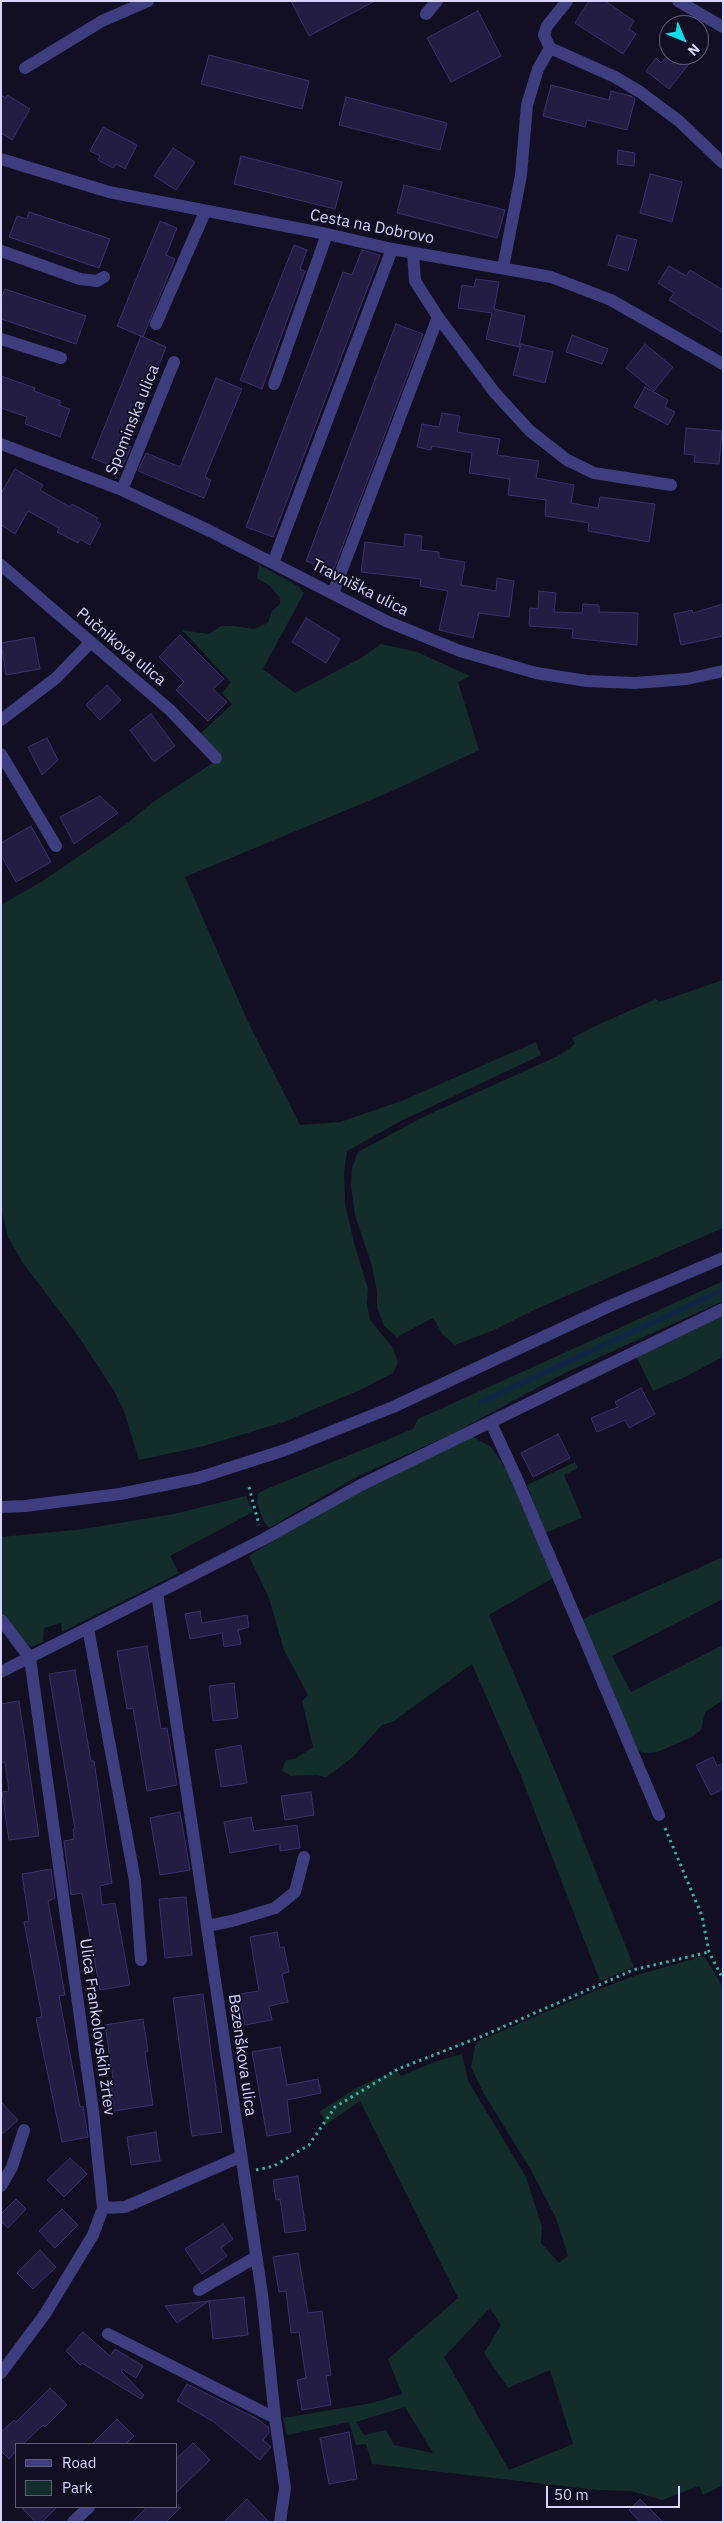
<!DOCTYPE html>
<html>
<head>
<meta charset="utf-8">
<style>
  body { margin:0 }
  #map { position:relative; width:724px; height:2523px; overflow:hidden; background:#120f23; font-family:"IBM Plex Sans",sans-serif }
  canvas { display:block }
  .frame { position:absolute; inset:0; border:2px solid #d8d4fd; pointer-events:none }
  .legend { position:absolute; left:15px; top:2443px; width:162px; height:65px; box-sizing:border-box; background:#120f23; border:1px solid #615e7a; margin:0; padding:6px 9px; list-style:none; font-size:15px; color:#d8d4fd }
  .legend li { display:flex; align-items:center; gap:10px; height:25px }
  .legend b { width:25px; border:1px solid #615e7a }
  .north { position:absolute; left:659px; top:15px; width:50px; height:50px; box-sizing:border-box; background:#120f23; border:1px solid #615e7a; border-radius:50%; rotate:135deg; font-size:14px; font-weight:700; line-height:20px; text-align:center; color:#d8d4fd }
  .north::after { content:''; display:block; margin:auto; width:18px; height:22px; background:#0dddef; clip-path:polygon(50% 0,100% 100%,50% 72%,0 100%) }
  .scale { position:absolute; left:546px; top:2486px; width:134px; height:22px; box-sizing:border-box; border:2px solid #d8d4fd; border-top:0; padding-left:6px; font-size:15px; line-height:18px; white-space:nowrap; color:#d8d4fd; -webkit-text-stroke:4px #120f23; paint-order:stroke }
</style>
</head>
<body>
<div id="map">
<canvas width="724" height="2523"></canvas>
<div class="frame"></div>
<ul class="legend">
<li><b style="height:6px;background:#3e3d7f"></b>Road</li>
<li><b style="height:14px;background:#132d2b"></b>Park</li>
</ul>
<div class="north">N</div>
<div class="scale">50 m</div>
</div>
<script>
const ctx = document.querySelector('canvas').getContext('2d');
ctx.lineJoin = 'round';
function fill(path, color) { ctx.fillStyle = color; ctx.fill(path, 'evenodd'); }
const poly = rows => new Path2D(rows.map(r => 'M' + r).join(''));
function stroke(path, color, width, dash) { ctx.strokeStyle = color; ctx.lineWidth = width; ctx.lineCap = dash ? 'butt' : 'round'; ctx.setLineDash(dash || []); ctx.stroke(path); }
function label(font, color, halo, rows, align = 'center') {
  ctx.font = font + ' "IBM Plex Sans",sans-serif'; ctx.lineWidth = 4; ctx.setLineDash([]); ctx.textBaseline = 'middle'; ctx.strokeStyle = halo; ctx.fillStyle = color; for (const [text, x, y, turn = 0] of rows) {
    ctx.save(); ctx.translate(x, y); ctx.rotate((+turn || 0) * Math.PI / 180); ctx.textAlign = isNaN(turn) ? turn : align; if (halo) ctx.strokeText(text, 0, 0); ctx.fillText(text, 0, 0); ctx.restore();
  }
}
fill(poly([
  [259,565,298,586,304,593,263,669,295,693,361,658,381,644,417,652,470,676,458,682,479,750,390,792,185,877,248,1022,300,1125,340,1122,404,1100,536,1042,541,1055,401,1121,347,1151,344,1172,345,1204,354,1243,368,1289,367,1304,370,1320,393,1348,398,1362,393,1373,360,1390,284,1422,204,1446,139,1460,124,1411,114,1391,79,1337,23,1263,8,1237,1,1209,1,905,41,882,129,822,153,802,222,757,200,734,232,704,222,693,231,682,182,630,209,634,221,626,235,626,254,629,268,623,272,611,280,604,280,598,271,587,257,578],
  [723,980,723,1228,534,1310,494,1330,455,1345,443,1335,433,1318,397,1337,384,1326,377,1307,377,1291,372,1266,355,1215,351,1185,352,1168,358,1152,423,1117,560,1055,575,1044,572,1038,593,1027,656,999,659,1002],
  [723,1281,723,1301,565,1373,452,1434,358,1476,269,1528,263,1520,257,1503,258,1494,264,1490,413,1429,418,1419],
  [723,1315,723,1357,681,1379,653,1391,636,1356],
  [473,1437,491,1447,510,1475,553,1578,489,1615,566,1797,634,1967,600,1981,521,1776,472,1664,394,1721,382,1725,352,1758,326,1777,317,1775,290,1776,282,1770,286,1760,295,1759,313,1747,302,1701,308,1695,284,1650,269,1598,249,1556,297,1525,349,1497],
  [575,1462,578,1468,564,1475,582,1518,545,1533,527,1485],
  [246,1496,253,1512,170,1556,179,1573,62,1632,61,1623,44,1628,43,1642,31,1647,21,1638,1,1614,1,1537,84,1529,174,1514],
  [723,1557,723,1599,612,1656,631,1692,723,1645,723,1700,705,1712,701,1730,692,1737,657,1752,643,1753,635,1748,581,1620],
  [704,1956,723,1987,723,2485,703,2495,699,2486,662,2500,631,2491,598,2490,372,2464,366,2444,356,2445,349,2422,287,2435,283,2418,372,2403,402,2394,388,2359,458,2298,360,2101,324,2126,324,2118,319,2112,358,2087,397,2070,401,2076,434,2062,462,2054,468,2081,526,2177,542,2227,541,2243,559,2263,568,2256,556,2218,531,2170,484,2094,471,2067,475,2046,479,2041,602,1988,637,1975],
  [490,2308,501,2325,484,2353,508,2388,550,2370,573,2444,509,2470,444,2357],
  [405,2407,433,2453,394,2445,386,2430,364,2435,356,2422]
]), '#132d2b');
stroke(poly([
  [481,1402,723,1290]
]), '#112646', 5.5);
const building = poly([
  [291,1,375,1,309,36,291,1],
  [589,1,605,1,634,21,629,29,636,34,623,54,575,23,589,1],
  [478,11,501,56,451,82,427,38,478,11],
  [209,55,309,81,302,109,201,84,209,55],
  [668,55,696,55,669,89,646,71,656,58,661,63,668,55],
  [551,85,609,100,611,91,631,96,635,99,627,130,587,120,585,127,543,116,551,85],
  [1,95,6,98,7,95,30,109,12,140,1,133,1,95],
  [346,97,447,123,440,150,339,125,346,97],
  [103,127,137,145,125,169,116,164,113,168,98,160,100,156,90,151,103,127],
  [173,148,195,162,176,190,154,176,173,148],
  [618,150,635,153,634,166,617,164,618,150],
  [241,156,342,182,335,209,234,184,241,156],
  [650,174,682,182,672,222,640,213,650,174],
  [404,185,505,210,497,238,397,213,404,185],
  [29,212,110,239,99,268,9,237,17,216,27,219,29,212],
  [160,221,177,228,166,255,175,259,143,337,117,326,160,221],
  [617,235,637,240,628,271,608,265,617,235],
  [294,245,307,250,300,269,305,271,262,389,240,380,294,245],
  [362,250,380,255,273,537,246,527,343,272,352,275,362,250],
  [669,266,686,276,690,270,723,290,723,333,669,300,674,293,658,283,669,266],
  [476,279,499,282,494,309,525,316,519,347,486,339,492,313,458,308,462,285,474,287,476,279],
  [5,289,86,316,76,344,1,319,1,299,5,289],
  [396,324,423,334,333,571,306,561,396,324],
  [572,335,608,349,602,364,566,352,572,335],
  [141,336,166,347,127,446,131,447,123,465,120,463,118,468,92,458,141,336],
  [521,344,553,352,545,383,513,375,521,344],
  [645,344,673,367,654,391,626,368,645,344],
  [1,376,35,388,34,391,61,401,59,405,70,409,60,437,25,424,27,417,1,408,1,376],
  [216,378,242,389,205,477,211,480,204,498,138,471,146,453,180,467,216,378],
  [645,387,668,400,665,407,675,412,668,425,634,407,645,387],
  [442,413,460,416,457,432,500,439,497,455,539,461,536,478,574,485,571,503,598,508,600,497,655,504,649,542,588,531,589,523,545,516,546,500,508,495,510,479,469,473,472,453,432,446,431,450,417,447,422,424,439,427,442,413],
  [686,428,722,431,719,464,694,462,695,455,684,454,686,428],
  [15,469,43,485,40,490,70,507,72,504,98,518,96,521,101,524,90,545,80,539,78,543,57,532,59,528,28,511,15,534,1,525,1,493,15,469],
  [405,534,422,536,421,550,439,552,439,558,465,562,461,585,496,591,497,578,514,581,509,617,479,613,473,638,439,630,448,591,420,586,421,579,361,572,365,542,404,547,405,534],
  [539,591,556,593,554,612,582,613,583,604,599,605,599,612,638,613,637,645,572,638,573,629,529,626,530,608,538,609,539,591],
  [723,604,723,636,681,645,674,614,692,610,693,613,723,604],
  [306,618,340,639,326,663,292,642,306,618],
  [180,635,224,679,213,689,227,702,208,721,176,690,184,682,159,657,180,635],
  [34,637,40,669,6,675,1,643,34,637],
  [107,685,121,700,100,720,86,705,107,685],
  [151,714,175,746,154,762,130,730,151,714],
  [47,738,58,760,42,775,28,747,47,738],
  [100,796,118,813,74,844,60,817,100,796],
  [31,826,51,862,16,882,1,855,1,843,31,826],
  [641,1388,655,1414,629,1428,625,1420,597,1432,591,1418,618,1407,615,1402,641,1388],
  [558,1434,570,1458,533,1477,521,1453,558,1434],
  [200,1611,202,1623,247,1615,249,1627,238,1630,241,1644,224,1647,222,1633,190,1639,185,1614,200,1611],
  [147,1646,161,1729,167,1728,177,1785,147,1791,133,1708,127,1709,117,1651,147,1646],
  [75,1670,91,1761,94,1761,112,1883,100,1886,102,1905,115,1903,130,1985,100,1990,82,1893,71,1895,64,1841,74,1839,73,1829,75,1829,49,1674,75,1670],
  [234,1683,238,1718,213,1721,209,1686,234,1683],
  [19,1701,39,1836,9,1840,2,1792,9,1791,5,1762,1,1763,1,1704,19,1701],
  [241,1745,247,1783,221,1787,215,1750,241,1745],
  [713,1757,717,1766,723,1763,723,1789,711,1795,696,1765,713,1757],
  [311,1792,314,1815,285,1820,281,1796,311,1792],
  [180,1812,190,1870,160,1875,150,1818,180,1812],
  [251,1817,254,1831,297,1825,300,1848,280,1851,280,1844,230,1853,224,1822,251,1817],
  [51,1869,55,1898,48,1901,65,1995,59,1996,80,2107,83,2106,88,2137,62,2142,36,2018,42,2017,24,1922,29,1921,22,1874,51,1869],
  [186,1897,192,1955,165,1958,159,1899,186,1897],
  [277,1932,280,1948,284,1947,289,1972,282,1974,288,2002,269,2006,272,2020,245,2025,239,1994,259,1991,250,1937,277,1932],
  [203,1994,222,2132,192,2136,173,1998,203,1994],
  [143,2019,148,2051,145,2052,153,2105,114,2111,110,2079,113,2079,105,2025,143,2019],
  [280,2047,287,2085,318,2079,321,2093,287,2100,291,2132,267,2136,252,2052,280,2047],
  [1,2102,18,2120,1,2135,1,2102],
  [156,2132,160,2161,131,2165,127,2137,156,2132],
  [70,2158,87,2174,64,2197,47,2180,70,2158],
  [298,2176,306,2230,285,2233,280,2199,276,2200,273,2180,298,2176],
  [16,2199,26,2209,8,2228,1,2221,1,2214,16,2199],
  [62,2209,78,2225,55,2248,39,2231,62,2209],
  [223,2224,233,2239,221,2248,227,2256,202,2274,185,2249,223,2224],
  [40,2250,56,2267,33,2289,17,2273,40,2250],
  [298,2253,308,2313,322,2311,331,2375,326,2376,331,2405,302,2410,297,2380,306,2378,299,2332,291,2333,286,2291,279,2292,273,2257,298,2253],
  [244,2297,248,2335,213,2339,209,2301,244,2297],
  [209,2301,177,2323,165,2306,209,2301],
  [83,2332,110,2356,115,2349,143,2366,136,2378,122,2369,121,2371,144,2395,141,2399,82,2363,80,2365,66,2351,83,2332],
  [187,2384,256,2418,268,2427,269,2433,263,2440,271,2447,260,2460,214,2422,177,2401,187,2384],
  [50,2388,67,2405,45,2427,43,2425,23,2444,16,2444,16,2451,9,2459,1,2451,1,2432,14,2420,16,2422,50,2388],
  [117,2419,134,2436,126,2444,92,2444,117,2419],
  [349,2432,357,2479,329,2484,320,2438,349,2432],
  [193,2443,210,2460,176,2493,176,2459,193,2443],
  [247,2499,269,2522,224,2522,247,2499],
  [640,2499,663,2522,640,2522,629,2510,640,2499],
  [21,2507,57,2507,42,2522,36,2522,21,2507],
  [147,2507,181,2507,166,2522,132,2522,147,2507]
]);
fill(building, '#241d43');
stroke(building, '#3b306e', 1);
stroke(poly([
  [249,1487,259,1525],
  [665,1828,702,1916,709,1952,723,1979],
  [256,2170,274,2166,309,2145,335,2107,398,2069,480,2037,633,1970,709,1952]
]), '#36afa5', 3, [2.5, 4]);
stroke(poly([
  [567,1,547,26,544,35,550,48,615,77,640,92,679,121,723,163],
  [678,1,723,27],
  [426,14,437,1],
  [25,68,102,21,148,1],
  [1,159,109,192,327,234,392,249,551,277,611,300,723,364],
  [1,251,80,279,97,281,104,277],
  [413,253,415,281,438,317,495,393,530,431,567,460,594,473,671,485],
  [503,268,521,175,527,105,538,69,550,48],
  [156,324,205,212],
  [1,339,61,358],
  [274,384,327,234],
  [1,444,122,490,210,531,386,621,460,651,536,673,587,681,635,683,687,679,723,671],
  [122,490,174,362],
  [273,563,392,249],
  [1,565,170,710,216,758],
  [333,593,438,317],
  [1,720,56,678,90,643],
  [1,754,56,846],
  [491,1423,517,1479,659,1815],
  [1,1507,25,1506,120,1494,198,1478,285,1450,393,1407,612,1305,723,1258],
  [157,1593,262,2294,275,2418,285,2488,280,2522],
  [1,1620,30,1658,93,2111,103,2208,93,2235,45,2314,1,2373],
  [88,1628,135,1881,141,1960],
  [1,1672,262,1540,361,1485,723,1309],
  [207,1926,232,1921,275,1908,295,1892,304,1857],
  [1,2186,12,2167,24,2130],
  [103,2208,125,2207,240,2157],
  [199,2290,256,2257],
  [108,2334,275,2418],
  [73,2522,89,2507]
]), '#3e3d7f', 12);
label('16px', '#d8d4fd', '#120f23', [
  ["Cesta na Dobrovo",372,227,11],
  ["Spominska ulica",133,420,-68],
  ["Travniška ulica",360,588,27],
  ["Pučnikova ulica",121,647,40],
  ["Ulica Frankolovskih žrtev",97,2027,82],
  ["Bezenškova ulica",242,2055,82]
]);
</script>
</body>
</html>
